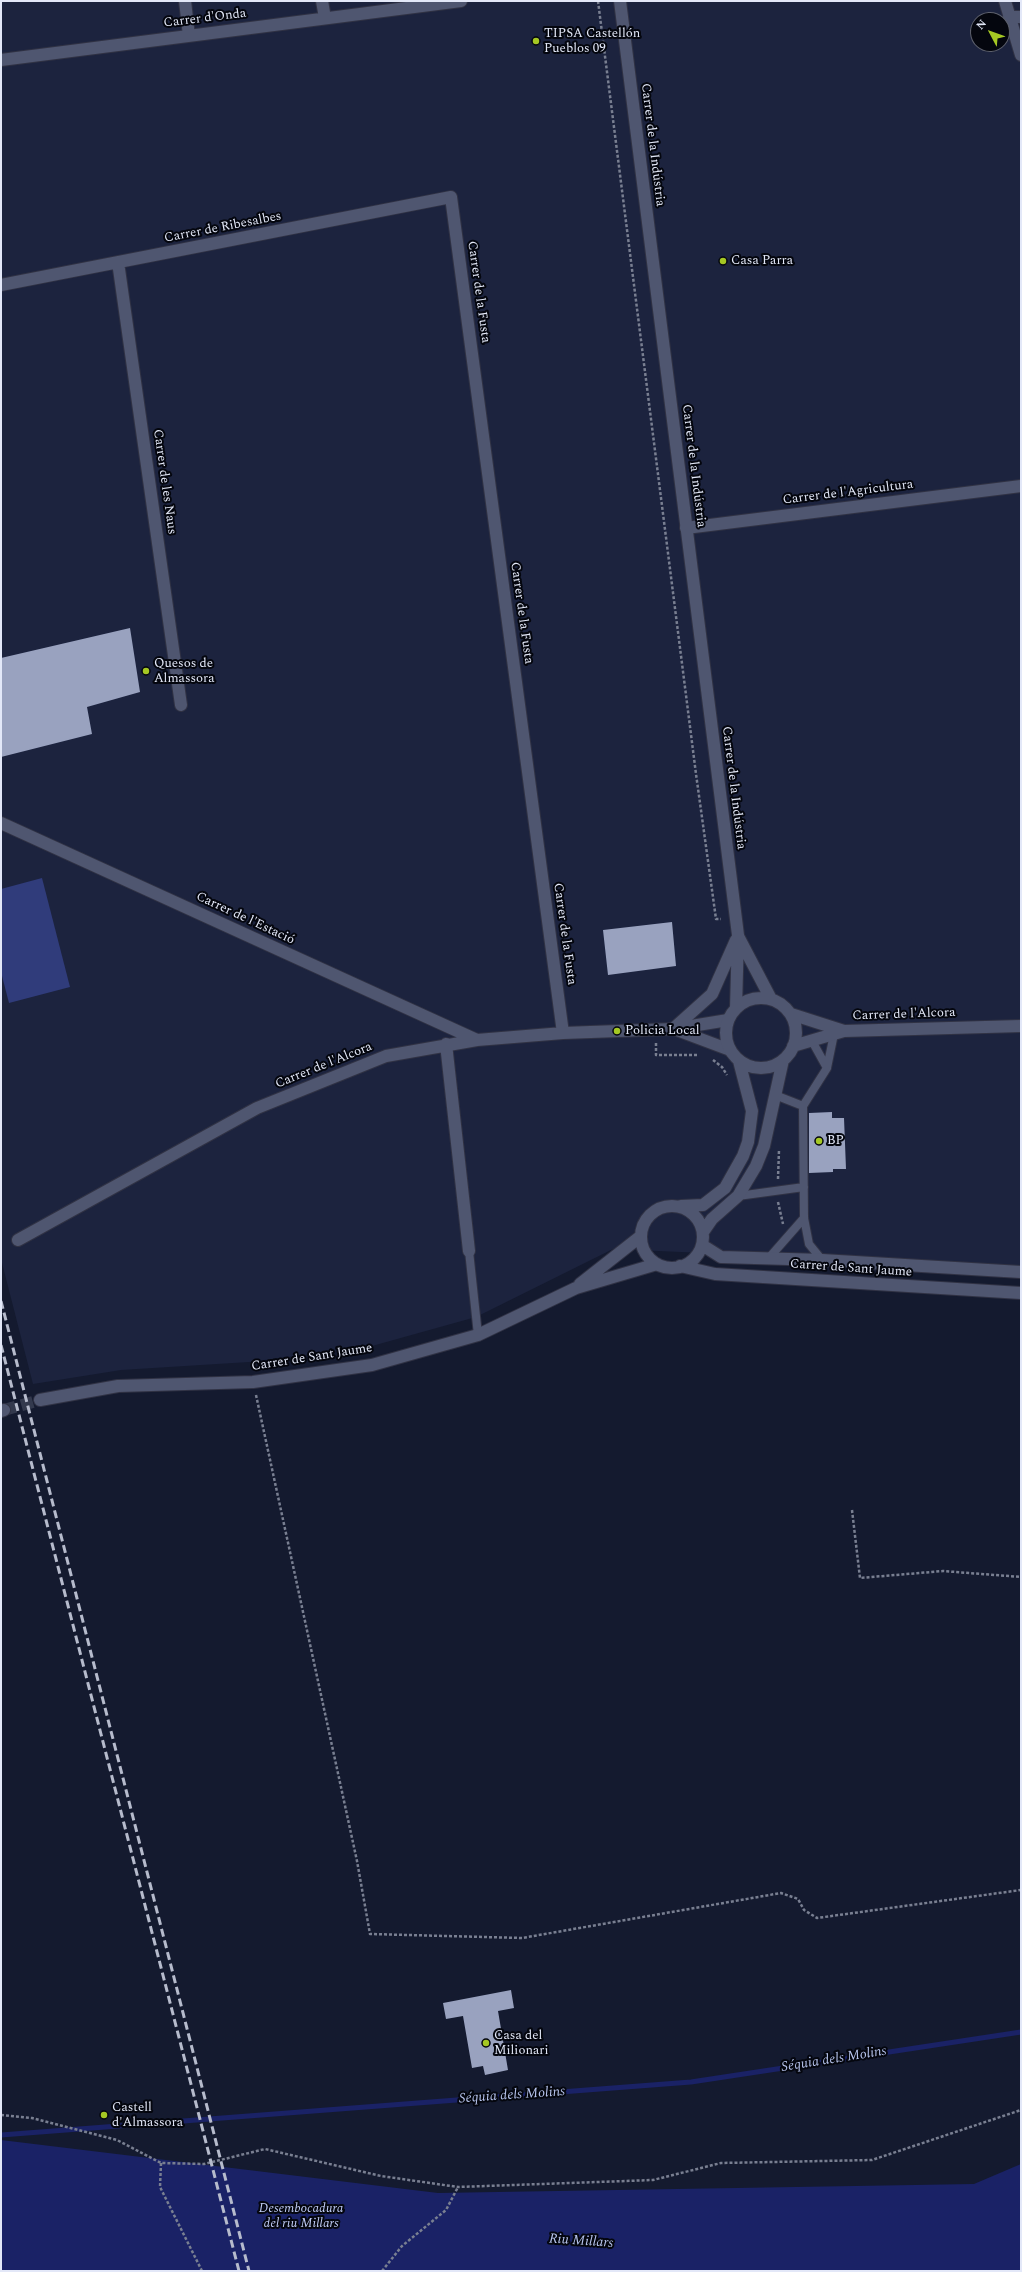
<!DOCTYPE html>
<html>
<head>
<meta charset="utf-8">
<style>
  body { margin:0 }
  #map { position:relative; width:1022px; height:2272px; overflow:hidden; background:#141a2f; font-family:Spectral,serif }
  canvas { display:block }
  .frame { position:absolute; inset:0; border:2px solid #e3e8f8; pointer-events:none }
  .north { position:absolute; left:970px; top:12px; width:40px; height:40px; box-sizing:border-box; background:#04060e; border:1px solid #5d606c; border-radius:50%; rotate:311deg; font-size:11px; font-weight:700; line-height:16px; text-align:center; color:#e3e8f8 }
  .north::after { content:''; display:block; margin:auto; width:14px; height:18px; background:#a5c823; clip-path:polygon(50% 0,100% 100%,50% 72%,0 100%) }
</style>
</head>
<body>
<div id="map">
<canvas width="1022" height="2272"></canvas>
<div class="frame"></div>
<div class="north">N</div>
</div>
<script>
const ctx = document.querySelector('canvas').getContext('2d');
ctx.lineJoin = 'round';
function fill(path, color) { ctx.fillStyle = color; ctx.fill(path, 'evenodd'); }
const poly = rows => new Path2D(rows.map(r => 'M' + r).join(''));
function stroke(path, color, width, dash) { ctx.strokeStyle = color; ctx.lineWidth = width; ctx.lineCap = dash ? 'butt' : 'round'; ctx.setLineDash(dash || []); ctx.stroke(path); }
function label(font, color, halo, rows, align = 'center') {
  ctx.font = font + ' Spectral,serif'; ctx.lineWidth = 4; ctx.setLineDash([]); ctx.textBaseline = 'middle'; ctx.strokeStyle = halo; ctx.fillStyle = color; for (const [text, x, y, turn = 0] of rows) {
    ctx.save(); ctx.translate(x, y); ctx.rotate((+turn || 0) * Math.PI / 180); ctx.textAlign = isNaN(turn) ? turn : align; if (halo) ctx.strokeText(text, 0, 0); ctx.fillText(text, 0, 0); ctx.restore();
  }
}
fill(poly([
  [1,1,1021,1,1021,1267,613,1249,476,1317,372,1346,249,1362,121,1370,33,1384,1,1259],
  [978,20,1002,20,1002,44,978,44]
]), '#1c233e');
fill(poly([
  [42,878,70,987,9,1003,1,972,1,889]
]), '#303c7b');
fill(poly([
  [1,2140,438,2193,974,2184,1021,2164,1021,2271,1,2271]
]), '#1a2266');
stroke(poly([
  [1,2135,691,2082,1021,2032]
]), '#1a2266', 5);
fill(poly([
  [130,628,140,692,87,707,92,734,1,757,1,658],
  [672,922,676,966,608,975,603,930],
  [832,1112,832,1118,844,1118,846,1169,833,1169,833,1172,809,1173,809,1113],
  [511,1990,514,2008,498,2011,508,2070,485,2075,483,2066,472,2068,463,2016,446,2019,443,2003]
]), '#99a2bf');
stroke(poly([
  [4,1410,40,1400]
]), '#33394d', 12, [12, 6]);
const lane = poly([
  [812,1041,827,1068],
  [775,1095,803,1106],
  [738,1196,804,1187],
  [469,1251,478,1335],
  [768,1259,804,1218],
  [822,1260,809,1244,804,1218,803,1106,827,1068,834,1034]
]);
const street = poly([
  [185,1,189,36],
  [322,1,325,18],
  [1005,1,1021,55],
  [1009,17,1021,17],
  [1,60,461,1],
  [118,262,181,705],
  [1,285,451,197,563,1033],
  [686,528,1021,486],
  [1,823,477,1040],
  [674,1029,730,1050],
  [446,1044,469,1251],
  [18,1240,257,1108,386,1056,477,1040,563,1033,673,1029,728,1020]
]);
const secondary = poly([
  [620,1,738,935,736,1008],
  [738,936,771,999],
  '726 1033a35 35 0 1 1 70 0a35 35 0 1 1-70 0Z',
  [791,1014,844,1031,1021,1026],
  [673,1029,712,994,736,940],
  [793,1046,844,1031],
  [681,1206,703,1205,725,1188,743,1156,748,1142,752,1111,739,1061],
  '641 1237a31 31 0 1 1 62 0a31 31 0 1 1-62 0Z',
  [703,1232,712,1219,738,1196,756,1166,764,1146,783,1060],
  [702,1245,721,1257,822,1260,1021,1272],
  [680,1266,715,1274,1021,1293],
  [580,1284,641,1236],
  [40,1400,118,1386,253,1382,372,1365,478,1335,576,1288,657,1264],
  [1,1411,4,1410]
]);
stroke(lane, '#303244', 10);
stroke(street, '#303244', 14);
stroke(secondary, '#303244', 14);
stroke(poly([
  [598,1,696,774,716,919,721,919],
  [656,1043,656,1055,698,1055],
  [713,1060,722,1067,727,1075],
  [778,1179,779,1150],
  [778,1202,783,1224],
  [256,1395,357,1861,370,1934,522,1938,781,1893,798,1899,804,1910,817,1918,1021,1890],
  [852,1510,860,1578,943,1571,1021,1577],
  [1,2115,32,2118,117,2140,161,2163,204,2164,265,2149,381,2176,458,2187,653,2180,721,2163,872,2160,1021,2110],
  [161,2163,160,2187,202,2271],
  [382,2271,402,2246,446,2210,458,2187]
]), '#797f91', 2.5, [3, 2]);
stroke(lane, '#4f5670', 8);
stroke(street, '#4f5670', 12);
stroke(secondary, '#4f5670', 12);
stroke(poly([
  [1,1301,249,2271],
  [1,1345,239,2271]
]), '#b6bbcc', 3, [8, 4]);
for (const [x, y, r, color] of [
  [536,41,4,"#a5c823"],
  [723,261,4,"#a5c823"],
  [146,671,4,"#a5c823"],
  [617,1031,4,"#a5c823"],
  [819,1141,4,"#a5c823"],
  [486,2043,4,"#a5c823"],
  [104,2115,4,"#a5c823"]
]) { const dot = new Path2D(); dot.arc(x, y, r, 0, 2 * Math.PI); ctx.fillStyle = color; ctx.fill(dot); stroke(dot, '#04060e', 1.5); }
label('13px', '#e3e8f8', '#04060e', [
  ["Carrer d'Onda",205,19,-7],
  ["Carrer de la Indústria",652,145,83],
  ["Carrer de Ribesalbes",223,228,-11],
  ["Carrer de la Fusta",478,292,82],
  ["Carrer de la Indústria",693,466,83],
  ["Carrer de les Naus",164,482,82],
  ["Carrer de l'Agricultura",848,493,-7],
  ["Carrer de la Fusta",521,613,82],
  ["Carrer de la Indústria",733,788,83],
  ["Carrer de l'Estació",245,919,25],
  ["Carrer de la Fusta",564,934,82],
  ["Carrer de l'Alcora",904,1015,-2],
  ["Carrer de l'Alcora",324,1066,-22],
  ["Carrer de Sant Jaume",851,1269,4],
  ["Carrer de Sant Jaume",312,1358,-9]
]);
label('13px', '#e3e8f8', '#04060e', [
  ["TIPSA Castellón",544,34],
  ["Pueblos 09",544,49],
  ["Casa Parra",731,261],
  ["Quesos de",154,664],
  ["Almassora",154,679],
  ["Policia Local",625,1031],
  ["BP",827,1141],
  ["Casa del",494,2036],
  ["Milionari",494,2051],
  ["Castell",112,2108],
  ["d'Almassora",112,2123]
], 'left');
label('italic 13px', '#c1cdf7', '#04060e', [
  ["Desembocadura",301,2209],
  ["del riu Millars",301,2224]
]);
label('italic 14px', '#b7c4ed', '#04060e', [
  ["Séquia dels Molins",834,2060,-9],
  ["Séquia dels Molins",512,2096,-4],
  ["Riu Millars",581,2242,4]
]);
</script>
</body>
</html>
